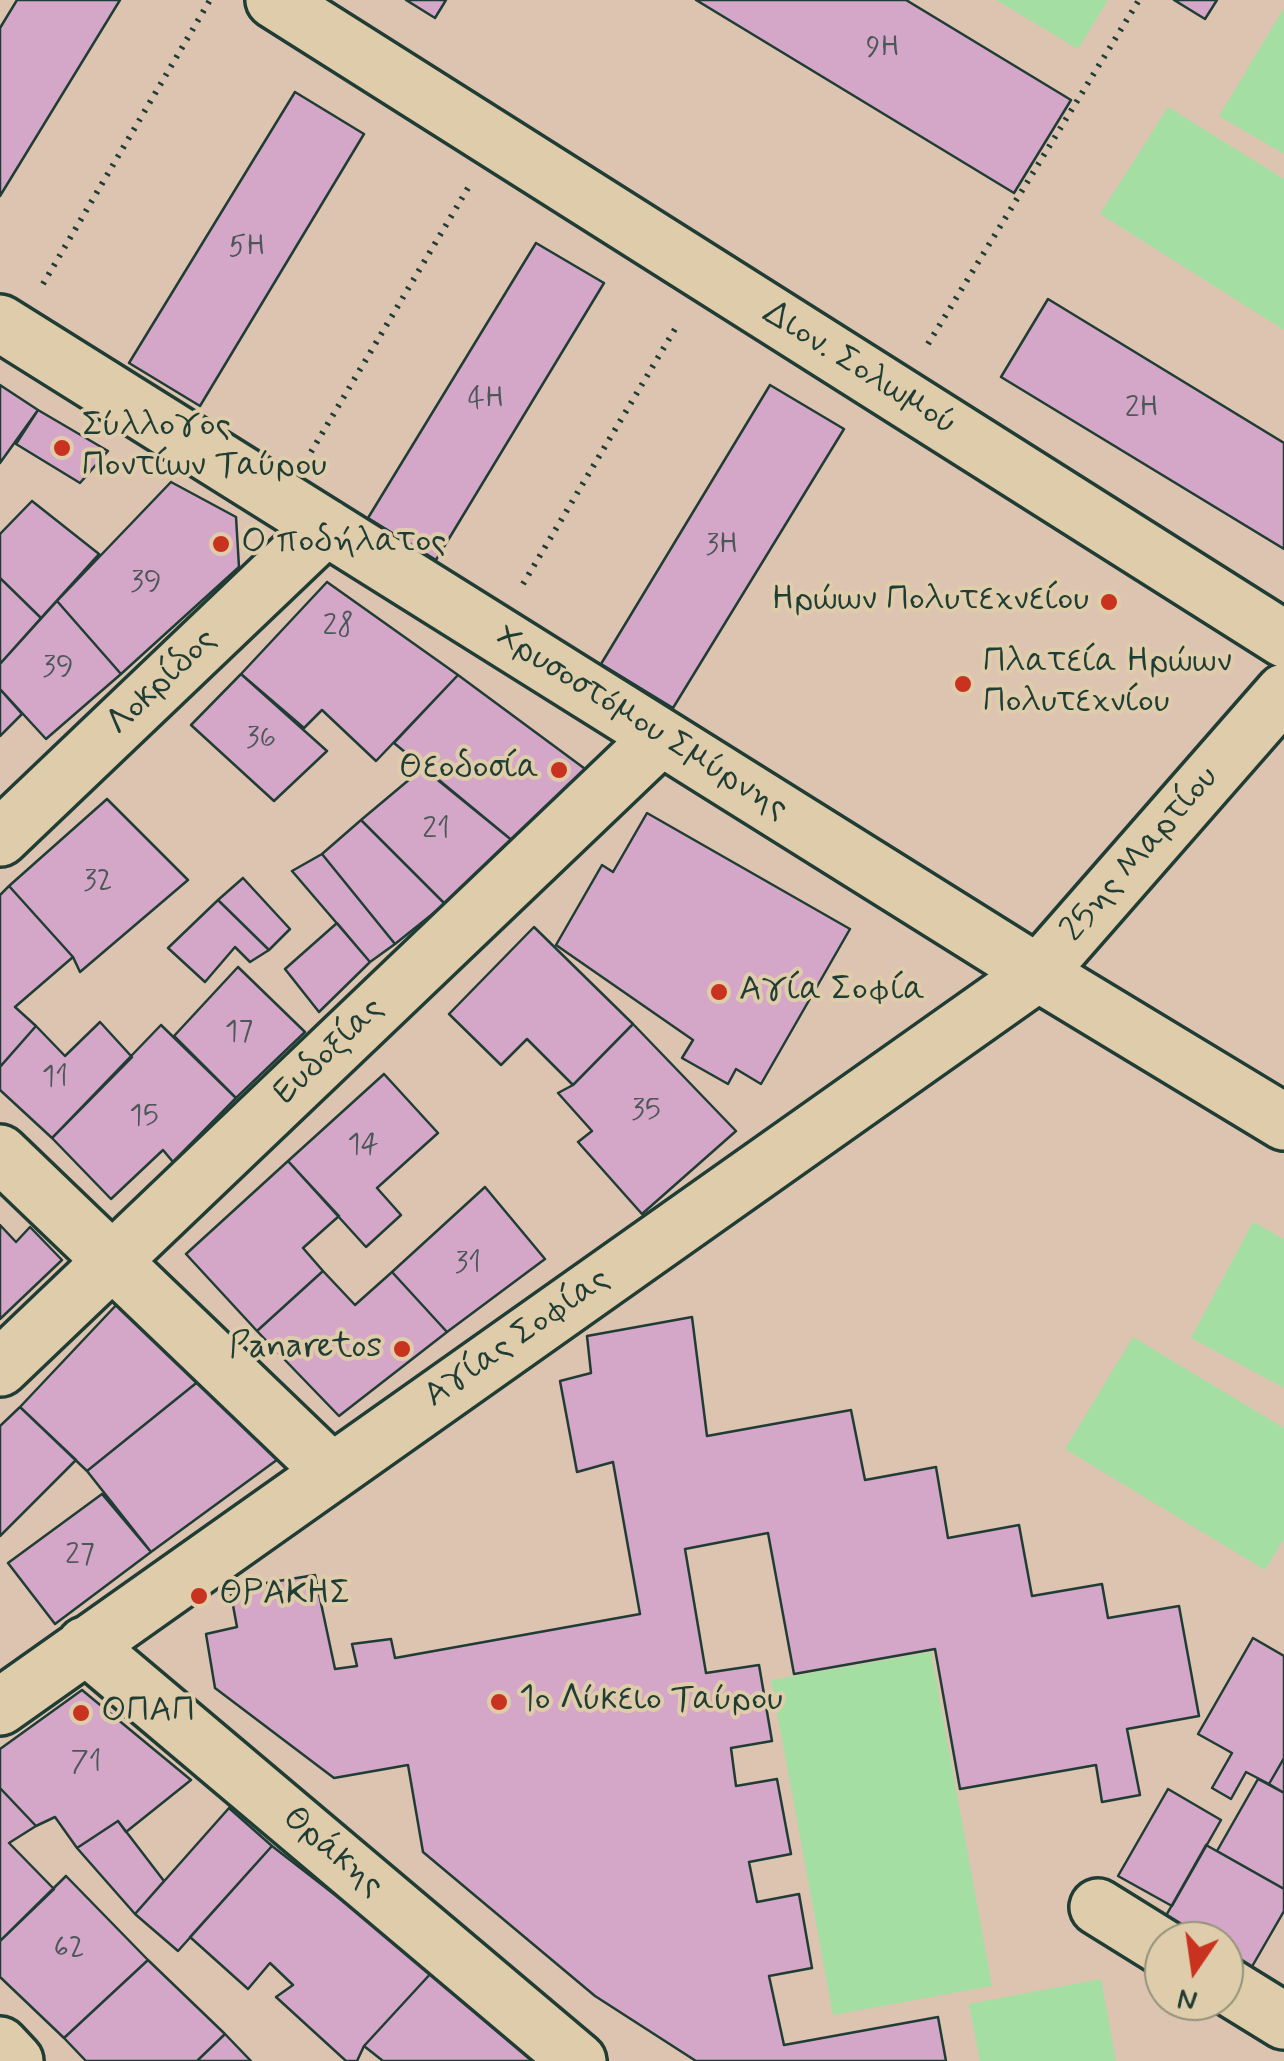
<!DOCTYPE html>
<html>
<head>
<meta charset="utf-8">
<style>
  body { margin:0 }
  #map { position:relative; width:1284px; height:2061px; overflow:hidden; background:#ddc4b0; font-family:Mynerve,sans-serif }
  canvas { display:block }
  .north { position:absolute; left:1144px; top:1921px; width:100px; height:100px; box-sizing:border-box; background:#dfccaa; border:2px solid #92937b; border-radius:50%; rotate:193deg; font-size:28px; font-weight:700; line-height:40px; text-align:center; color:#1f3d34 }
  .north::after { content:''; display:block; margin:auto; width:35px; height:45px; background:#c8321e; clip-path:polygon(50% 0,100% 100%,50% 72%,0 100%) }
</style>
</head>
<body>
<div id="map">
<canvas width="1284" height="2061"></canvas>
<div class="north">N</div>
</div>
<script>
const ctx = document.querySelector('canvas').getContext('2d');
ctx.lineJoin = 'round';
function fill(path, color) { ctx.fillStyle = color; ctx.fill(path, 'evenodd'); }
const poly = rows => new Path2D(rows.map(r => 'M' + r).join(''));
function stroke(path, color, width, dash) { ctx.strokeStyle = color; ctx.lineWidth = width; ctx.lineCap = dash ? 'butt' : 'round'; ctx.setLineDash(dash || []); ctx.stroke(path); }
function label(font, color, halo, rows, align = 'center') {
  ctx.font = font + ' Mynerve,sans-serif'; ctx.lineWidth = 8; ctx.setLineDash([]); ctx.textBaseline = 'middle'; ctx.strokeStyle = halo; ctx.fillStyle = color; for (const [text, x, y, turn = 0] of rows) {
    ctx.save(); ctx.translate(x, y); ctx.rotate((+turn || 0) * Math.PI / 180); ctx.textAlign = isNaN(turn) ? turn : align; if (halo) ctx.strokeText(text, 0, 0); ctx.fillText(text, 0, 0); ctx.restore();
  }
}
fill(poly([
  [996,0,1108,0,1078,49],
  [1284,8,1284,154,1219,116],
  [1168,107,1284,179,1284,330,1100,214],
  [1253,1222,1284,1239,1284,1388,1191,1338],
  [1133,1337,1284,1428,1284,1539,1265,1570,1065,1449],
  [931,1652,992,1986,833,2015,771,1680],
  [1101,1979,1116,2061,980,2061,969,2004]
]), '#a4dea3');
const building = poly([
  [17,0,120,0,0,196,0,28,17,0],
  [406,0,446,0,435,18,406,0],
  [696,0,906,0,1071,100,1014,193,696,0],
  [1174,0,1217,0,1205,19,1174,0],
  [295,92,364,134,200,406,129,363,295,92],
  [536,243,604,283,436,560,368,518,536,243],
  [1048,299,1284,443,1284,549,1001,377,1048,299],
  [0,385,38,410,0,463,0,385],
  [770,385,844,429,673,708,601,664,770,385],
  [38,410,108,451,80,483,16,444,38,410],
  [171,482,236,517,239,567,121,674,57,601,171,482],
  [32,501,99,554,41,618,0,578,0,534,32,501],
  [0,578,41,618,0,664,0,578],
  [327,582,458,675,376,761,322,710,304,728,241,674,327,582],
  [57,601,121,674,46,739,0,689,0,664,57,601],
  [241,674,327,751,274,801,191,725,241,674],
  [458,675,592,774,514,842,394,743,458,675],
  [0,689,22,714,0,736,0,689],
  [423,768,514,842,445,904,361,820,423,768],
  [107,799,188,880,80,972,73,957,9,886,107,799],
  [647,813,850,929,761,1084,736,1069,728,1084,682,1058,693,1040,556,945,602,865,613,872,647,813],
  [361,820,445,904,395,944,322,854,361,820],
  [322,854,395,944,370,962,292,871,322,854],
  [243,878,290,929,269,950,218,900,243,878],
  [9,886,73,957,15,1007,36,1026,0,1067,0,895,9,886],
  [218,900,269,950,250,962,235,947,205,982,168,948,218,900],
  [337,923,370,962,319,1012,285,969,337,923],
  [534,927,633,1024,573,1085,527,1039,501,1065,449,1014,534,927],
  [238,967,305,1032,236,1098,174,1036,238,967],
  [100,1022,132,1057,52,1138,0,1090,0,1067,36,1026,65,1056,100,1022],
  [633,1024,736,1131,642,1214,578,1142,592,1131,558,1093,573,1085,633,1024],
  [161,1025,236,1098,173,1162,163,1150,111,1199,52,1138,161,1025],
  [384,1074,438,1133,377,1188,401,1215,366,1247,288,1161,384,1074],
  [288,1161,339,1216,303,1248,323,1271,257,1331,186,1254,288,1161],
  [485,1187,545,1259,447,1332,392,1272,485,1187],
  [0,1225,16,1242,30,1227,62,1260,0,1319,0,1225],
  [323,1271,355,1305,392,1272,447,1332,339,1416,257,1331,323,1271],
  [120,1301,200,1380,87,1471,20,1407,120,1301],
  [692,1317,707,1436,851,1410,865,1480,936,1467,948,1538,1019,1525,1032,1596,1102,1584,1108,1618,1179,1606,1199,1716,1127,1729,1140,1795,1102,1802,1096,1765,960,1789,935,1649,794,1674,768,1533,685,1549,706,1673,759,1665,772,1741,731,1748,736,1786,777,1779,791,1854,749,1862,757,1902,799,1894,812,1968,769,1976,784,2045,938,2017,946,2061,696,2061,595,1996,423,1852,408,1765,334,1778,215,1688,206,1634,237,1627,230,1589,315,1575,335,1669,357,1666,352,1644,391,1639,395,1658,640,1614,613,1462,577,1472,560,1381,591,1373,587,1336,692,1317],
  [200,1380,285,1454,151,1552,87,1471,200,1380],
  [20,1407,76,1460,0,1536,0,1426,20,1407],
  [102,1494,151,1552,55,1624,8,1563,102,1494],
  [1253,1638,1284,1656,1284,1758,1269,1784,1246,1772,1231,1799,1212,1788,1232,1753,1198,1734,1253,1638],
  [82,1690,191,1780,126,1832,118,1821,77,1848,55,1817,36,1826,0,1788,0,1749,82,1690],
  [1284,1758,1284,1793,1269,1784,1284,1758],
  [1258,1779,1284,1793,1284,1889,1217,1851,1258,1779],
  [0,1788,36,1826,9,1843,54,1889,0,1941,0,1788],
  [1168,1789,1221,1820,1172,1906,1118,1876,1168,1789],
  [229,1808,272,1846,178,1951,135,1914,229,1808],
  [118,1821,164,1881,135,1914,77,1848,118,1821],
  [1206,1845,1284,1889,1284,1911,1246,1977,1224,1965,1224,1941,1182,1941,1159,1928,1206,1845],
  [272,1846,433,1971,364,2046,357,2061,346,2061,276,1997,293,1985,270,1963,248,1989,190,1937,272,1846],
  [66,1876,148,1960,64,2038,0,1977,0,1941,66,1876],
  [148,1960,225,2034,197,2061,86,2061,64,2038,148,1960],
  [433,1971,536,2056,533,2061,383,2061,364,2046,433,1971],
  [225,2034,251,2061,197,2061,225,2034]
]);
fill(building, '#d4a6c8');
stroke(building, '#1f3d34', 2.5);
const minor = poly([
  [274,0,1284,639],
  [0,323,1038,973,1284,1122],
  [0,838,326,527],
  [0,1153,331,1471],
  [0,1368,661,737],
  [85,1645,578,2061],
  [0,1707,1038,973,1284,692],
  [1098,1907,1164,1948],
  [1224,1984,1284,2021],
  [0,2045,15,2061]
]);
stroke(minor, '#1f3d34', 62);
stroke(poly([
  [43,284,210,0],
  [928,344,1139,0],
  [311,452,468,188],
  [523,584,678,324]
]), '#1f3d34', 6, [2.5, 8]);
stroke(minor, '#dfccaa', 55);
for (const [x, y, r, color] of [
  [62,448,10,"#c8321e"],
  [221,544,10,"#c8321e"],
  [1109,602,10,"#c8321e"],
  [963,684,10,"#c8321e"],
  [559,770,10,"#c8321e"],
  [719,992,10,"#c8321e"],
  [402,1349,10,"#c8321e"],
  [199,1596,10,"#c8321e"],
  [499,1702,10,"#c8321e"],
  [81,1713,10,"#c8321e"]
]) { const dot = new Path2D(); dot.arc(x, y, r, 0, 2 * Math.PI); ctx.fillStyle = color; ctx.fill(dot); stroke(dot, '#dfccaa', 4); }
label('30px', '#4c5759', null, [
  ["9Η",883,50],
  ["5Η",247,249],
  ["4Η",486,401],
  ["2Η",1142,410],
  ["3Η",722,547],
  ["39",146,584],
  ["28",338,628],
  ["39",58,669],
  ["36",261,740],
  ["21",436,831],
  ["32",98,883],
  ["17",239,1034],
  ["11",55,1079],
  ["35",646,1112],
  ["15",144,1118],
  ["14",363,1147],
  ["31",468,1265],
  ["27",80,1557],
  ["71",86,1764],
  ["62",69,1950]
]);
label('35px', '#1f3d34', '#dfccaa', [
  ["Διον. Σολωμού",859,370,32],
  ["Λοκρίδος",163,683,-44],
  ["Χρυσοστόμου Σμύρνης",641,724,32],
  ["25ης Μαρτίου",1141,855,-49],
  ["Ευδοξίας",330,1052,-44],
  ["Αγίας Σοφίας",518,1339,-35],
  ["Θράκης",332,1853,40]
]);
label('35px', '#1f3d34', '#dfccaa', [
  ["Σύλλογος",82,428],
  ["Ποντίων Ταύρου",82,468],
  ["Ο ποδήλατος",241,544],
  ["Ηρώων Πολυτεχνείου",1089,602,"right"],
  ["Πλατεία Ηρώων",983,664],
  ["Πολυτεχνίου",983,704],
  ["Θεοδοσία",539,770,"right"],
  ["Αγία Σοφία",739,992],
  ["Panaretos",382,1349,"right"],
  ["ΘΡΑΚΗΣ",219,1596],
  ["1ο Λύκειο Ταύρου",519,1702],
  ["ΟΠΑΠ",101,1713]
], 'left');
</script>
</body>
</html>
